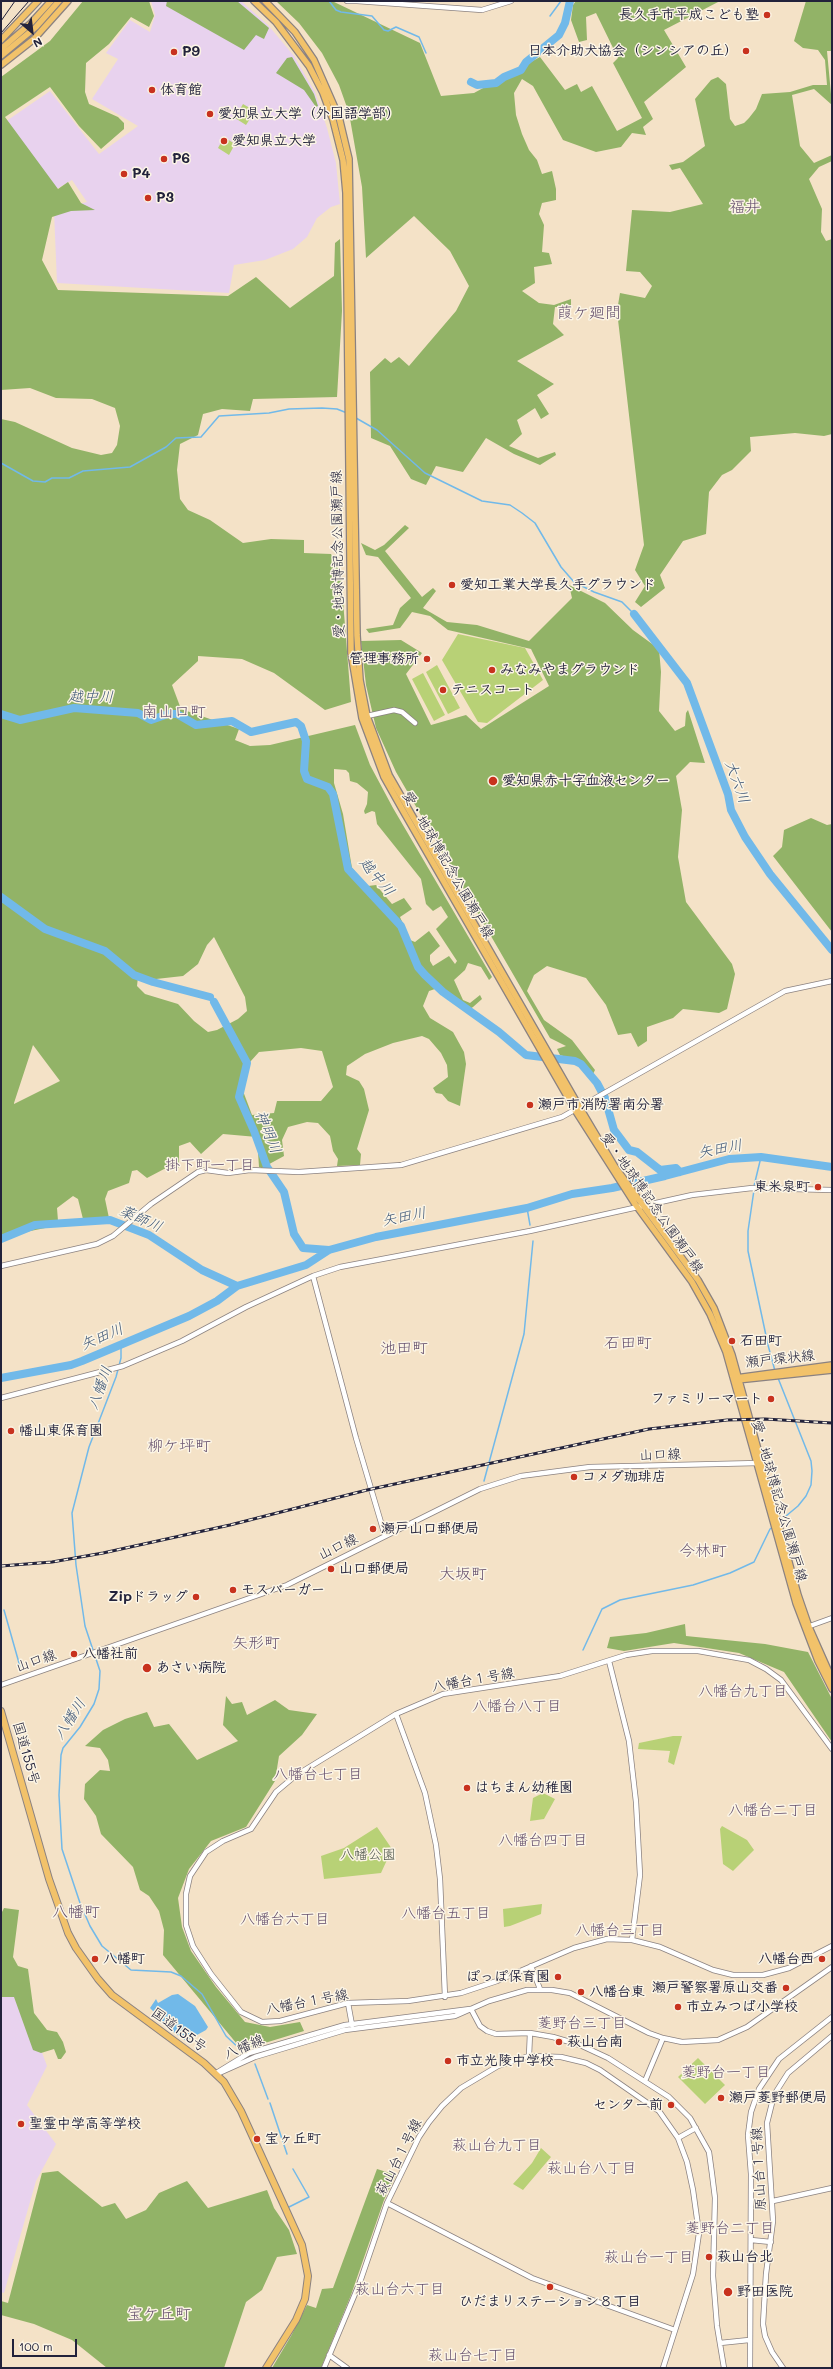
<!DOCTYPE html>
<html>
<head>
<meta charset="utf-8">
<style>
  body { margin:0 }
  #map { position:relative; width:833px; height:2369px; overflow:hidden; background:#f4e2c7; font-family:Mali,sans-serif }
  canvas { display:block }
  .frame { position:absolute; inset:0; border:2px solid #22223b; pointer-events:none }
  .north { position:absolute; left:12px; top:12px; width:40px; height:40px; -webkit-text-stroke:3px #fcf5e5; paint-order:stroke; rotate:152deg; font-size:11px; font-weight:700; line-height:16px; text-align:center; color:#22223b }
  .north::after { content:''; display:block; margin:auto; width:14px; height:18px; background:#22223b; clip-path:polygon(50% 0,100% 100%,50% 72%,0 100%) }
  .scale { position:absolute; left:12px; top:2339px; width:65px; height:18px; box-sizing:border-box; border:2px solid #22223b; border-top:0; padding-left:5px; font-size:12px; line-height:14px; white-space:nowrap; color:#22223b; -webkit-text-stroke:3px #fcf5e5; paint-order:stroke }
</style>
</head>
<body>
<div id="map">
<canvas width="833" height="2369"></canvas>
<div class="frame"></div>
<div class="north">N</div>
<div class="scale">100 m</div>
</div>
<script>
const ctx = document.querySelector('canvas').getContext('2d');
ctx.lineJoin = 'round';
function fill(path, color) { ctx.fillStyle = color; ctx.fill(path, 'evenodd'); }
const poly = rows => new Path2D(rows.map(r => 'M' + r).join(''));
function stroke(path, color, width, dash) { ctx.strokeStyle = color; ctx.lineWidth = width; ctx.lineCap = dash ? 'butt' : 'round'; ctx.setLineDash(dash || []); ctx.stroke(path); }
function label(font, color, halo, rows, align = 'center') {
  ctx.font = font + ' Mali,"Klee One",sans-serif'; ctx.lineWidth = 3; ctx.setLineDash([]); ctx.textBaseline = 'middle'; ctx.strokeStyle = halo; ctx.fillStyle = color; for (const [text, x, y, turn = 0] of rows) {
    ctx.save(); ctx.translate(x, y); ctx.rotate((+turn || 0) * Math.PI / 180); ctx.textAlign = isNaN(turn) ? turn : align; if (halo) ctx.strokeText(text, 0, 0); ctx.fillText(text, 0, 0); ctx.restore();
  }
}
fill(poly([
  [151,1,241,1,268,25,294,56,315,92,327,128,336,163,340,204,331,207,317,218,307,237,293,249,265,260,234,265,229,293,57,283,54,211,87,202,72,180,55,190,5,122,50,91,99,154,138,126,92,99,118,59,106,53,130,20,150,32,155,15],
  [10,1966,47,2066,27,2105,56,2144,36,2181,4,2293,1,2292,1,1968]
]), '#e8d2ee');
fill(poly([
  [243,104,255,111,246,125,235,118],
  [224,137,235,144,229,155,218,148],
  [458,634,525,648,543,680,487,723,478,722,442,660],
  [437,665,460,708,448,714,426,672],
  [423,673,445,715,434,721,412,679],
  [673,1736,682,1736,674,1765,668,1762,670,1751,638,1749,639,1743],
  [543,1793,555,1799,544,1819,530,1821,533,1798],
  [722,1826,747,1840,754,1850,733,1871,723,1864,720,1829],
  [377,1827,392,1849,381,1873,324,1879,321,1856,344,1848],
  [542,1904,541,1914,510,1926,504,1927,503,1909],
  [698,2058,725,2085,705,2104,678,2077],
  [541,2148,551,2157,523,2190,513,2184,532,2163]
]), '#b8d176');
fill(poly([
  [83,1,149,1,154,16,149,27,131,17,109,44,86,63,85,92,89,104,118,117,124,123,124,129,101,149,79,126,50,87,5,117,58,189,68,182,81,203,95,210,71,211,52,217,42,260,58,290,228,296,256,277,290,308,334,276,335,243,340,239,342,311,337,397,253,399,250,411,222,409,203,414,198,435,180,444,177,470,180,499,188,510,210,520,243,543,271,539,304,540,304,553,331,554,341,575,351,702,325,710,274,673,242,659,198,656,198,661,172,685,181,709,239,729,235,740,250,746,270,745,355,725,370,765,393,808,492,977,489,980,481,967,468,963,465,970,454,980,463,1000,470,1003,480,995,482,999,473,1007,470,1009,441,987,429,991,423,1006,430,1018,453,1032,464,1052,466,1064,460,1106,448,1101,442,1094,436,1093,433,1088,448,1077,447,1065,441,1053,429,1039,422,1036,393,1043,365,1054,347,1066,346,1075,359,1081,364,1089,369,1110,357,1149,361,1154,360,1165,337,1166,338,1159,333,1151,330,1136,318,1123,307,1122,288,1127,282,1140,284,1156,262,1168,259,1167,257,1137,223,1134,201,1154,190,1142,179,1146,179,1168,166,1168,147,1178,137,1170,132,1171,129,1183,108,1191,105,1199,109,1218,84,1223,78,1199,73,1196,57,1208,58,1221,50,1227,1,1237,1,419,15,422,72,448,101,455,112,453,117,445,120,426,115,408,92,399,56,398,30,388,1,390,1,77,50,41],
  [334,769,346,770,349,773,350,781,357,783,368,792,367,804,364,811,365,814,372,811,375,812,377,824,421,879,426,904,433,911,441,906,448,917,436,929,457,961,455,964,449,956,433,966,430,961,430,955,440,946,429,931,415,942,410,940,400,917,412,909,404,898,392,904,376,885,368,886,352,868,343,814,334,783],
  [214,937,245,997,247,1011,238,1019,217,1030,208,1032,194,1021,178,1004,145,994,137,986,138,977,156,979,183,976,198,964,207,945],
  [33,1045,60,1081,14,1104,14,1103],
  [301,1048,322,1051,333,1087,321,1101,277,1101,274,1113,252,1115,243,1091,250,1062,259,1052],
  [167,1,237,1,269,28,264,39,256,35,244,50,166,6],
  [276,1,332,1,420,43,441,96,474,93,540,57,565,90,577,84,581,92,592,86,617,131,642,118,613,63,618,58,596,13,586,17,587,40,579,42,571,20,573,5,576,1,720,1,664,30,686,67,644,102,653,119,643,127,646,135,632,133,621,147,596,152,563,140,533,86,522,79,514,93,516,115,522,134,529,150,537,160,542,174,552,171,556,189,556,200,542,203,539,214,544,225,542,252,549,253,552,264,534,267,535,283,522,291,539,303,554,305,571,299,571,308,555,307,553,324,564,335,517,361,554,384,537,395,549,414,541,419,535,408,517,420,522,434,509,446,538,458,555,452,556,455,540,465,514,454,486,438,463,472,436,466,426,485,411,479,390,446,371,438,370,372,385,358,391,363,399,357,409,366,456,311,469,286,450,251,414,216,366,258,362,187,349,113,339,85,322,53,299,23],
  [806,1,832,1,832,51,827,51,832,105,814,89,792,95,800,146,814,163,832,155,832,161,819,167,809,179,822,209,821,232,826,241,832,239,832,434,824,436,795,433,750,437,751,451,732,470,722,475,709,492,706,534,683,541,660,575,665,588,641,607,635,602,645,586,635,570,644,545,617,311,620,293,645,298,652,286,640,272,626,271,632,210,670,212,703,204,680,168,672,170,669,165,683,162,705,146,695,99,711,80,718,77,726,84,730,119,735,126,744,123,749,118,756,109,762,94,790,92,813,85,827,85,825,60,818,50,803,48,794,41],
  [292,57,314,94,318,106,316,107,304,90,276,73,287,58],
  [405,525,409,528,385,551,422,597,433,588,436,591,423,608,447,622,477,625,529,641,572,598,569,585,605,603,633,630,659,649,661,672,659,711,675,731,685,726,686,713,688,710,705,763,690,762,676,776,682,810,678,857,686,902,732,964,735,974,727,1009,719,1013,683,1009,673,1018,647,1027,647,1041,638,1047,631,1033,618,1035,606,1005,586,978,547,966,534,975,527,991,544,1020,572,1040,595,1070,593,1074,582,1062,560,1055,557,1049,566,1046,550,1038,396,772,376,728,366,685,361,641,401,640,422,653,406,674,431,725,466,715,481,729,549,686,531,649,448,630,430,616,412,612,400,628,369,633,366,629,393,625,400,608,411,598,378,557,366,555,361,543,375,550,384,545],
  [811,818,827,825,832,824,832,932,773,856,782,847,784,830],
  [685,1624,686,1636,765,1644,808,1652,832,1699,832,1742,784,1672,739,1653,674,1643,624,1651,607,1648,610,1637,646,1633],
  [226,1696,232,1704,242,1702,247,1715,275,1700,289,1710,317,1714,302,1735,279,1756,275,1781,246,1827,211,1841,189,1869,178,1898,182,1927,191,1951,216,1987,245,2022,270,2027,300,2022,304,2031,242,2050,163,1955,164,1930,159,1911,149,1896,140,1890,133,1867,101,1834,96,1816,84,1799,85,1784,100,1770,110,1771,108,1760,100,1748,85,1746,103,1730,125,1719,147,1712,154,1727,169,1724,197,1760,238,1741,223,1725],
  [4,1908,19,1910,13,1957,18,1966,28,1969,34,2013,47,2030,57,2032,63,2042,66,2052,61,2059,58,2059,54,2049,41,2053,33,2050,14,1997,1,1997,1,1914],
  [377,2169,396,2175,384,2200,351,2295,321,2368,272,2368,291,2336,307,2305,316,2308,322,2289,333,2288],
  [58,2171,102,2207,115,2203,126,2219,146,2210,159,2193,187,2181,208,2208,267,2190,274,2208,289,2230,297,2254,277,2257,262,2290,246,2302,224,2368,107,2368,72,2340,34,2324,1,2315,1,2301,8,2303,42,2173]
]), '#92b367');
fill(poly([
  [178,1994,195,2006,208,2027,206,2030,186,2041,161,2023,156,2014,150,2008,156,1999,158,2003,172,1995]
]), '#71b9e9');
stroke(poly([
  [329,1,336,10,341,12,372,16,384,30,388,31,396,27,419,37,426,53],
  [550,16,561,1],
  [356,418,377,430,425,473,482,501,510,505,522,513,535,523,561,567,574,582,594,592,622,602,634,614],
  [1,463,33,481,45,482,52,478,69,478,83,471,130,467,166,447,176,438,201,437,219,416,269,413,289,409,322,408,337,409,347,413],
  [210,997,214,1002],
  [754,1186,761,1157],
  [754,1190,748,1231,748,1251,768,1345,775,1371],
  [527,1208,530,1225],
  [119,1346,121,1347,121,1358,116,1377,89,1447,72,1513,76,1565,85,1626,100,1671,99,1689,94,1704,80,1727,63,1748,61,1755,59,1795,62,1849,80,1903,90,1926,102,1946,131,1970,171,1972,181,1976,202,1994,226,2036,242,2051],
  [778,1378,811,1461,812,1471,811,1485,806,1496,798,1506,780,1521],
  [484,1481,524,1334,533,1241],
  [4,1610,21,1670],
  [583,1650,602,1609,620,1600,693,1585,730,1573,754,1562,770,1529,774,1526],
  [255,2064,268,2099],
  [270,2103,287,2154],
  [289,2207,309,2197,293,2169]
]), '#71b9e9', 1.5);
stroke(poly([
  [471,82,477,85,496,83,504,77,521,70,526,62,559,35,565,23,570,1],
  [634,614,687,683,728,794,731,810,745,837,770,874,832,950],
  [1,714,20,720,74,708,138,713,151,720,168,714,177,714,196,725,232,721,251,732,296,722,301,726,306,741,304,771,307,779,328,787,333,794,348,869,401,926,418,967,425,975,443,992,499,1032,526,1055,575,1061,581,1064,597,1083,605,1098,614,1130,629,1150,637,1152,660,1170,676,1168,680,1172],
  [1,897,45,929,105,951,134,975,153,982,210,997],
  [214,1002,247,1063,239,1097,254,1131,267,1167,284,1192,294,1234,303,1248,329,1250],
  [1,1239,35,1225,110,1220,149,1235,202,1270,237,1286],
  [1,1378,71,1365,82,1361,189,1316,217,1301,237,1286,306,1265,329,1250,376,1237,527,1208,572,1194,612,1188,665,1176,729,1159,761,1157,832,1167]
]), '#71b9e9', 8);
const minor = poly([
  [347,1,356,1],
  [357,1,482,10,511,1],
  [367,716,394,710,402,712,415,723],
  [1,1266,97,1244,113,1236,151,1204,198,1172,206,1170,228,1173,250,1170,299,1172,401,1165,562,1117,785,991,832,981],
  [313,1276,356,1438,385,1536],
  [1,1398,123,1366,182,1341,246,1307,313,1276,340,1267,530,1231,692,1195,752,1188,832,1190],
  [807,1627,832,1618],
  [609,1661,629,1741,636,1802,640,1875,632,1940],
  [1,1685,287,1585,480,1489,521,1476,590,1467,759,1463],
  [396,1714,425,1793,436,1845,440,1879,445,1997],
  [832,1749,781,1680,766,1669,749,1660,698,1651,652,1651,626,1655,560,1676,443,1694,396,1714,295,1776,276,1792,251,1829,223,1841,206,1852,190,1876,186,1894,186,1925,193,1946,211,1974,241,2012,262,2022,280,2021,348,2003,408,2001,461,1993,497,1981,574,1948,607,1939,632,1940,660,1947,713,1970,733,1975,763,1975,789,1968,832,1946],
  [531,1966,540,1989],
  [348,2003,352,2025],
  [471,2009,480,2026,487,2031,496,2034,530,2033,553,2037,580,2045,608,2058,669,2097,690,2118,709,2152,712,2174,715,2198,713,2276,717,2326,724,2368],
  [529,2056,530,2033],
  [218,2072,249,2053,345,2025,470,2009],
  [217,2074,255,2057,345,2030,455,2016,489,2001,527,1990,552,1990,570,1993,649,2033,663,2038,682,2042,718,2040,747,2027,832,1967],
  [645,2081,663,2038],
  [678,2138,696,2128],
  [773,2201,832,2188],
  [387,2203,532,2278,675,2330],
  [751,2240,771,2242],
  [720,2343,749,2340],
  [329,2355,347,2368],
  [324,2368,360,2282,387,2203,419,2137,429,2122,442,2106,461,2088,498,2066,529,2056,561,2057,586,2063,600,2070,659,2111,678,2138,687,2162,693,2190,699,2233,693,2274,663,2368],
  [750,2368,751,2174,748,2135,751,2112,759,2089,779,2059,832,2017],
  [783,2368,772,2352,765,2336,763,2324,766,2274,773,2221,767,2123,774,2095,788,2073,832,2036]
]);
const major = poly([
  [254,1,276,22,309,66,323,93,333,120,343,160,346,193,351,653,362,718,384,777,402,809,575,1110,635,1204,692,1282,710,1314,726,1352,796,1603,818,1661,832,1689],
  [265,1,295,32,314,60,339,117,349,159,357,635,360,680,367,716,389,775,580,1108,615,1167,698,1280,714,1308,732,1355,798,1595,809,1627,832,1679],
  [1,40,38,1],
  [1,49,31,23,51,1],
  [1,56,36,27,59,1],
  [1,65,34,39,68,1],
  [736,1378,832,1365],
  [737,1380,832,1370]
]);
const highway = poly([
  [1,1711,49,1879,68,1933,76,1948,98,1979,112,1995,204,2063,224,2082,241,2111,302,2245,308,2276,305,2299,296,2320,266,2368]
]);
stroke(minor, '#8b8281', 6);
stroke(major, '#8b8281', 8);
stroke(highway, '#8b8281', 8);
stroke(minor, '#fff', 4.5);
stroke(major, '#f2c26a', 5.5);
stroke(highway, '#f2c26a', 6);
stroke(poly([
  [1,21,15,1],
  [1,33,29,1]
]), '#22223b', 1);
const rail = poly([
  [1,1566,52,1562,103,1553,230,1525,367,1490,649,1429,727,1420,765,1419,832,1423]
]);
stroke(rail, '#22223b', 3);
stroke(rail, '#fcf5e5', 1.5, [4.5]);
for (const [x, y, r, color] of [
  [767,15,4,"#c8321e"],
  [746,51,4,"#c8321e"],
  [174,52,4,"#c8321e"],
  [152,90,4,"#c8321e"],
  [210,114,4,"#c8321e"],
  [224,141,4,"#c8321e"],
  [164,159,4,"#c8321e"],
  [124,174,4,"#c8321e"],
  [148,198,4,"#c8321e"],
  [452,585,4,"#c8321e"],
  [427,659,4,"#c8321e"],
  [492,670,4,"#c8321e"],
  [443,690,4,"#c8321e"],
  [493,781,5,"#c8321e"],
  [530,1105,4,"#c8321e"],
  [818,1187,4,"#c8321e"],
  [732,1341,4,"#c8321e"],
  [771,1399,4,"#c8321e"],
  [11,1431,4,"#c8321e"],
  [574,1477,4,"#c8321e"],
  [373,1529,4,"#c8321e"],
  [331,1569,4,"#c8321e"],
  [233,1590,4,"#c8321e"],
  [196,1597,4,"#c8321e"],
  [74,1654,4,"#c8321e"],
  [147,1668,5,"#c8321e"],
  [467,1788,4,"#c8321e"],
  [95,1959,4,"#c8321e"],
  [822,1959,4,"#c8321e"],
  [558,1977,4,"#c8321e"],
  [786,1988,4,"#c8321e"],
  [581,1992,4,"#c8321e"],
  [678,2007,4,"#c8321e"],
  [559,2042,4,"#c8321e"],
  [448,2061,4,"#c8321e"],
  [721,2098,4,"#c8321e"],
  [671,2105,4,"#c8321e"],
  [21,2124,4,"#c8321e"],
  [257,2139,4,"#c8321e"],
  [709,2257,4,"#c8321e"],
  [550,2287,4,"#c8321e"],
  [728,2292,5,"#c8321e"]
]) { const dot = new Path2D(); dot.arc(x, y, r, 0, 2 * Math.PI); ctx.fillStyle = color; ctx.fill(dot); stroke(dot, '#fcf5e5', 1.5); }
label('bold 14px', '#22223b', '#fcf5e5', [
  ["長久手市平成こども塾",759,15,"right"],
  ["日本介助犬協会（シンシアの丘）",738,51,"right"],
  ["P9",182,52],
  ["体育館",160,90],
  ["愛知県立大学（外国語学部）",218,114],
  ["愛知県立大学",232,141],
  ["P6",172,159],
  ["P4",132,174],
  ["P3",156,198],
  ["愛知工業大学長久手グラウンド",460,585],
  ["管理事務所",419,659,"right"],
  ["みなみやまグラウンド",500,670],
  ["テニスコート",451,690],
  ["愛知県赤十字血液センター",502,781],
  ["瀬戸市消防署南分署",538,1105],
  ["東米泉町",810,1187,"right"],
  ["石田町",740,1341],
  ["ファミリーマート",763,1399,"right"],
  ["幡山東保育園",19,1431],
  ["コメダ珈琲店",582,1477],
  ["瀬戸山口郵便局",381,1529],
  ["山口郵便局",339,1569],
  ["モスバーガー",241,1590],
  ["Zipドラッグ",188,1597,"right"],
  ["八幡社前",82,1654],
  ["あさい病院",156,1668],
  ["はちまん幼稚園",475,1788],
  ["八幡町",103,1959],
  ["八幡台西",814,1959,"right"],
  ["ぽっぽ保育園",550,1977,"right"],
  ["瀬戸警察署原山交番",778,1988,"right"],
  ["八幡台東",589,1992],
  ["市立みつば小学校",686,2007],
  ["萩山台南",567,2042],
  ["市立光陵中学校",456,2061],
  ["瀬戸菱野郵便局",729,2098],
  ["センター前",663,2105,"right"],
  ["聖霊中学高等学校",29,2124],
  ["宝ヶ丘町",265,2139],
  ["萩山台北",717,2257],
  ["野田医院",737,2292],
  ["ひだまりステーション８丁目",550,2302,"center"]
], 'left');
label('14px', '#22223b', '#fcf5e5', [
  ["愛・地球博記念公園瀬戸線",338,554,-91],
  ["愛・地球博記念公園瀬戸線",448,865,60],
  ["愛・地球博記念公園瀬戸線",652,1203,55],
  ["瀬戸環状線",780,1359,-6],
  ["山口線",660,1455,-2],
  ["愛・地球博記念公園瀬戸線",779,1501,74],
  ["山口線",338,1547,-26],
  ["山口線",36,1661,-19],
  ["八幡台１号線",473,1680,-10],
  ["国道155号",26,1753,74],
  ["八幡台１号線",307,2002,-11],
  ["国道155号",179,2030,36],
  ["八幡線",244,2047,-23],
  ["萩山台１号線",399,2157,-63],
  ["原山台１号線",759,2169,-93]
]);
label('14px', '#4f574d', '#fcf5e5', [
  ["八幡公園",368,1855]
]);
label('italic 15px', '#3e5778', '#fcf5e5', [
  ["越中川",91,697,1],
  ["大六川",737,782,70],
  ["越中川",377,877,50],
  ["神明川",268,1132,68],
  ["矢田川",720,1149,-10],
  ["矢田川",404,1217,-11],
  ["薬師川",141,1219,24],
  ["矢田川",102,1337,-23],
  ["八幡川",100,1388,-70],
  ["八幡川",70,1719,-57]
]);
label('15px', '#66516e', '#fcf5e5', [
  ["掛下町一丁目",210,1165],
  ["八幡台九丁目",743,1691],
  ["八幡台八丁目",517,1706],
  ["八幡台七丁目",318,1774],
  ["八幡台二丁目",773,1810],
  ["八幡台四丁目",543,1840],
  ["八幡台五丁目",446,1913],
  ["八幡台六丁目",285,1919],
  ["八幡台三丁目",620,1930],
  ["菱野台三丁目",582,2023],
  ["菱野台一丁目",726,2072],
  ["萩山台九丁目",497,2145],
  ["萩山台八丁目",592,2168],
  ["菱野台二丁目",730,2228],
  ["萩山台一丁目",649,2257],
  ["萩山台六丁目",400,2289],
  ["萩山台七丁目",473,2355]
]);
label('16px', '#66516e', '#fcf5e5', [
  ["福井",745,207],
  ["葭ケ廻間",589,313],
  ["南山口町",174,712],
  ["石田町",628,1343],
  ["池田町",404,1348],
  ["柳ケ坪町",179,1446],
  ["今林町",703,1551],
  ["大坂町",463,1574],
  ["矢形町",256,1643],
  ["八幡町",76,1912],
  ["宝ケ丘町",159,2314]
]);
</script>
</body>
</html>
